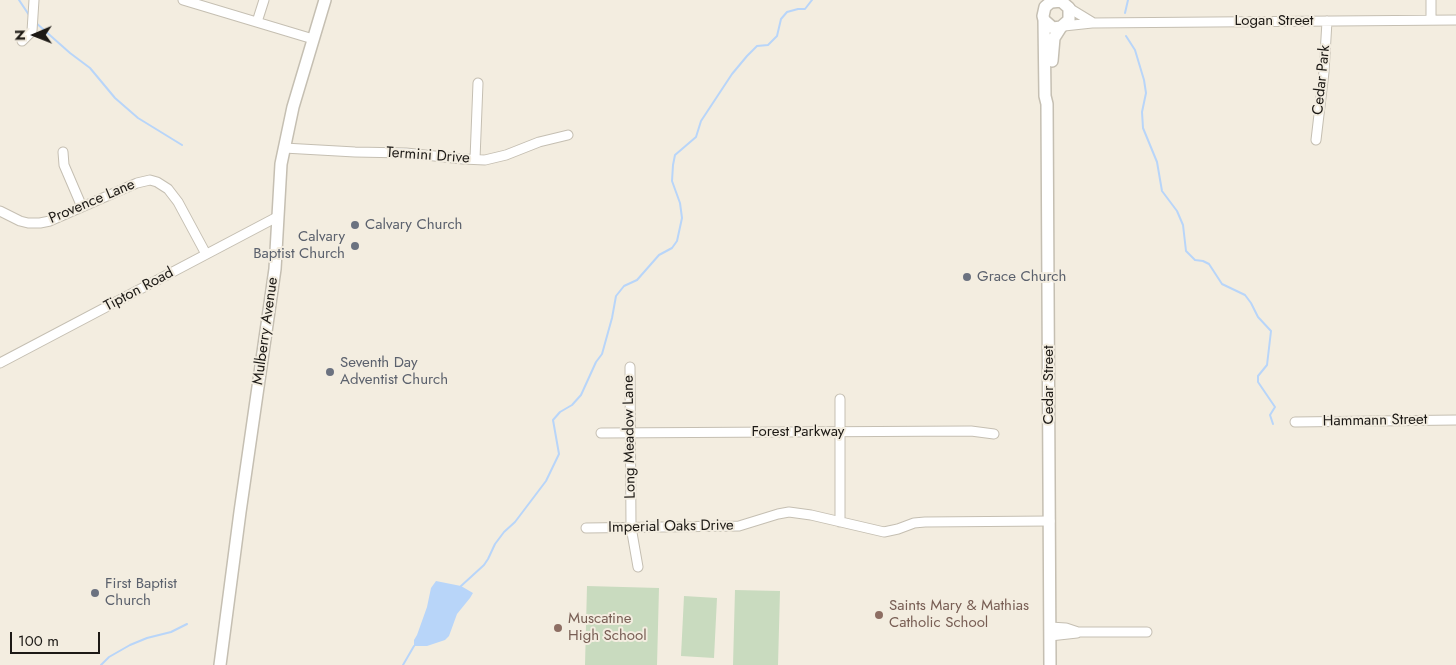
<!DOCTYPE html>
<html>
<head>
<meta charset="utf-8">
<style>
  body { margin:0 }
  #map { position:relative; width:1456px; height:665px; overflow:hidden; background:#f3ede0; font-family:Jost,sans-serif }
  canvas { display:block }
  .north { position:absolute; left:10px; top:10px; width:50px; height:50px; -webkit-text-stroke:4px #f3ede0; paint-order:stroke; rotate:269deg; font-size:14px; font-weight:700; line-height:20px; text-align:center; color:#1c1915 }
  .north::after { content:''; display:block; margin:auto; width:18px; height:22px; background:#1c1915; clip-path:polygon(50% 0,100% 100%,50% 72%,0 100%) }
  .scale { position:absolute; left:10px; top:632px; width:90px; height:22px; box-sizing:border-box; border:2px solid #1c1915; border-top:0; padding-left:6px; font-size:15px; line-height:18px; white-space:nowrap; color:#1c1915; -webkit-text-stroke:4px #f3ede0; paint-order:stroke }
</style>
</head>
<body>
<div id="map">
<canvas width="1456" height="665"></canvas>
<div class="north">N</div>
<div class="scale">100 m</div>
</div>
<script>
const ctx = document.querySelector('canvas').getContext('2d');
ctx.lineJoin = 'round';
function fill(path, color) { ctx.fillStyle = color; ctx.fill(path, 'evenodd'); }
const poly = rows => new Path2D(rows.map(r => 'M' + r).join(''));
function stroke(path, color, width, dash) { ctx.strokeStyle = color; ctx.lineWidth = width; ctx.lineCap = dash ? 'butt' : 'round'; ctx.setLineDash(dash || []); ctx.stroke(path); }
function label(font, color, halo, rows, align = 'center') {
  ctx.font = font + ' Jost,sans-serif'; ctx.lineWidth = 4; ctx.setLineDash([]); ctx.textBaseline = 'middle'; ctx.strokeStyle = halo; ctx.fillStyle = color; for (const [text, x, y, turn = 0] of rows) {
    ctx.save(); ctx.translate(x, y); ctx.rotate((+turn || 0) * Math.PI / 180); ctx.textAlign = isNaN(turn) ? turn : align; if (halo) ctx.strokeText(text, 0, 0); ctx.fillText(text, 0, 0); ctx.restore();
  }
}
fill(poly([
  [587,586,659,588,657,665,585,665],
  [735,590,780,591,778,665,733,665],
  [684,596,717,598,714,658,681,656]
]), '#c9dbbf');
fill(poly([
  [436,581,461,586,473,593,470,598,457,614,449,636,445,640,427,646,414,646,414,640,417,635,427,607,431,588]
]), '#b8d5f9');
stroke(poly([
  [19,0,29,15],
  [1125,13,1128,0],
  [35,22,70,53,90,68,115,98,138,118,182,145],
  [1126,36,1135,50,1144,80,1146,93,1142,112,1143,128,1157,162,1162,191,1177,211,1183,225,1186,251,1195,260,1203,261,1209,264,1222,284,1245,295,1251,303,1258,317,1271,331,1267,365,1258,376,1258,382,1275,407,1270,415,1273,424],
  [461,586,484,565,488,559,495,544,504,532,515,522,546,481,559,454,553,420,560,412,572,405,581,395,596,362,602,354,612,318,616,296,624,286,637,280,659,255,672,248,677,241,682,218,680,203,672,181,673,165,675,155,696,137,701,121,732,74,747,56,757,46,768,45,777,36,781,19,787,12,798,9,805,9,812,0],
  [101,665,109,657,130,645,147,638,171,632,187,624],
  [403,665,414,646]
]), '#b8d5f9', 2);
const minor = poly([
  [183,0,313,39],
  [1431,0,1431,20],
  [1069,8,1092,22],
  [257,22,264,0],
  [1064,26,1092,23,1456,20],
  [22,41,32,31,34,0],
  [1316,140,1324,72,1327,21],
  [284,148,355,152,406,153,463,159,485,160,506,155,539,142,568,135],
  [63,152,64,165,82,207],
  [475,159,478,83],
  [0,211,20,221,28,223,40,223,50,221,137,183,150,180,157,182,168,189,178,202,206,254],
  [0,363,277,217],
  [630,367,631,527,638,567],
  [1295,422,1456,420],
  [601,433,971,431,994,434],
  [840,522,840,399],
  [586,528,739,526,778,514,789,512,811,515,884,532,898,529,914,523,925,522,1050,521],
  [1050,627,1066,628,1078,632,1147,632],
  [1050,636,1077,633]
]);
const major = poly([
  [1052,2,1061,1,1069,8,1069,20,1061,27,1053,28,1044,20,1043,16,1045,7,1053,0],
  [1044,20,1045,96,1047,104,1050,665],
  [1052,61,1054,38,1061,27],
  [220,665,240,512,275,269,281,164,293,107,325,0]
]);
stroke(minor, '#c5bfb2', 11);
stroke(major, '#c5bfb2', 14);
stroke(minor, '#fff', 9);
stroke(major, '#fff', 11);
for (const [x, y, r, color] of [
  [355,225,5,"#6b7280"],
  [355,246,5,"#6b7280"],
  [967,277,5,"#6b7280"],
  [330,372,5,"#6b7280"],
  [95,593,5,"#6b7280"],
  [879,615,5,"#8d6e63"],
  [558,628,5,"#8d6e63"]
]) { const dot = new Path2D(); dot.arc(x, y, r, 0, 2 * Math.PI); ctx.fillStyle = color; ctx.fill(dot); stroke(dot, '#f3ede0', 2); }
label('15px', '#1c1915', '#f3ede0', [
  ["Logan Street",1274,21],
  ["Cedar Park",1322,80,-84],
  ["Termini Drive",428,156,4],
  ["Provence Lane",92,202,-23],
  ["Tipton Road",139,290,-28],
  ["Mulberry Avenue",266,331,-82],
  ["Cedar Street",1049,385,-90],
  ["Hammann Street",1375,421,-1],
  ["Forest Parkway",798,432],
  ["Long Meadow Lane",630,437,-91],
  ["Imperial Oaks Drive",671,527,-1]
]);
label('15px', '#5b616d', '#f3ede0', [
  ["Calvary Church",365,225],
  ["Calvary",345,237,"right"],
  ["Baptist Church",345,254,"right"],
  ["Grace Church",977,277],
  ["Seventh Day",340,363],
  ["Adventist Church",340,380],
  ["First Baptist",105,584],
  ["Church",105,601]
], 'left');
label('15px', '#785e54', '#f3ede0', [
  ["Saints Mary & Mathias",889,606],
  ["Catholic School",889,623],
  ["Muscatine",568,619],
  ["High School",568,636]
], 'left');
</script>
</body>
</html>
